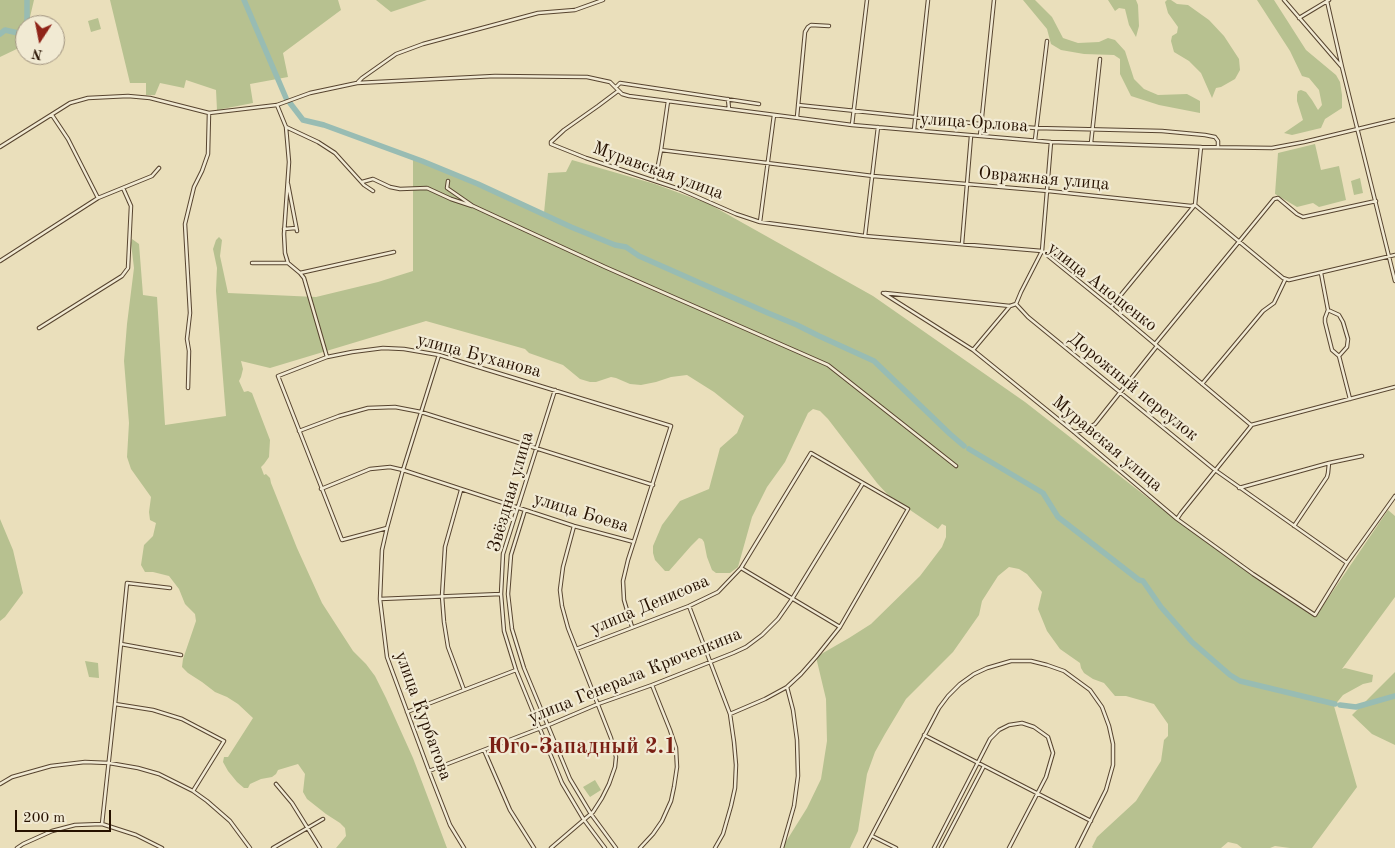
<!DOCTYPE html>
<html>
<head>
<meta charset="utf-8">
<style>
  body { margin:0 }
  #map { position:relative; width:1395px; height:848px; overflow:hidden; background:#eadfbb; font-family:"Old Standard TT",serif }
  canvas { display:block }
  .north { position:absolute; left:15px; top:15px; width:50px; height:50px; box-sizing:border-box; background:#f1ead3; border:1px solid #a0937f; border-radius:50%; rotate:191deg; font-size:14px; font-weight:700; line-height:20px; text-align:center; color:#261100 }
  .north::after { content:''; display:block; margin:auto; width:18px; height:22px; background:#8f2418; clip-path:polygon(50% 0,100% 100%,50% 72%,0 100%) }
  .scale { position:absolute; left:15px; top:810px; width:96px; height:22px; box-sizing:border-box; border:2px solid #261100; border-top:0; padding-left:6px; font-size:15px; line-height:18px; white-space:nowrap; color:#261100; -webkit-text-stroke:4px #f1ead3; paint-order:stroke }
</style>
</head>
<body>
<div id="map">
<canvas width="1395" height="848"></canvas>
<div class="north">N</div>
<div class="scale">200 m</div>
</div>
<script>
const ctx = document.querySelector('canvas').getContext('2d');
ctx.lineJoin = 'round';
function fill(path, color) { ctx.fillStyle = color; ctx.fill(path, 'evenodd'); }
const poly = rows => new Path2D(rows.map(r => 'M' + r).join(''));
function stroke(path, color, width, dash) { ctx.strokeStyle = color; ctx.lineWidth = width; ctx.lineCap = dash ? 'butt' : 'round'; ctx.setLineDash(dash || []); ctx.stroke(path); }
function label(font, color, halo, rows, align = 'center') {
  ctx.font = font + ' "Old Standard TT",serif'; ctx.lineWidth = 4.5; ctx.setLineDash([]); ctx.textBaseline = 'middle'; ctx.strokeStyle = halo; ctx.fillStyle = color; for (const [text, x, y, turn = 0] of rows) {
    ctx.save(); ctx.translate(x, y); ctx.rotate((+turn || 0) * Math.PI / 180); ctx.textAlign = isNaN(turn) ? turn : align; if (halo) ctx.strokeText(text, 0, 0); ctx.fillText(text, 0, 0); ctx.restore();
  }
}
fill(poly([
  [0,0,34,0,30,17,30,25,25,25,25,45,0,57],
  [110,0,338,0,341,10,283,53,288,77,250,84,253,103,217,110,216,90,186,80,184,88,160,83,155,95,146,95,146,83,130,83],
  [376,0,427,0,391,12],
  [1023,0,1035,0,1052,17,1063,38,1078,43,1099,42,1108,38,1115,40,1125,51,1134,79,1144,89,1158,95,1187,94,1200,101,1200,113,1159,105,1131,96,1120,74,1120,59,1114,55,1084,54,1061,50,1051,44,1047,29],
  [1108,0,1136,0,1138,5,1139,26,1136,37,1129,25,1125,9,1119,8,1115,11],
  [1167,0,1171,0,1177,4,1188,5,1209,20,1224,36,1239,59,1240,70,1235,79,1221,87,1216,88,1212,98,1201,73,1189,61,1174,52,1171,41,1172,36,1177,33,1178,27,1168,13,1165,2],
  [1257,0,1274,0,1306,50,1336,75,1340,82,1342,95,1342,108,1325,119,1321,128,1292,135,1284,133,1303,120,1297,101,1297,95,1298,91,1301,90,1306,92,1312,100,1318,110,1322,105,1319,90,1309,78,1302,76,1290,51],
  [98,18,101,29,91,32,88,21],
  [1315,144,1321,170,1339,166,1346,200,1319,207,1313,203,1297,207,1275,194,1278,153],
  [413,158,544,213,548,173,566,172,572,160,655,184,709,204,873,296,1025,402,1157,505,1258,578,1312,615,1318,613,1388,510,1395,516,1395,597,1342,669,1345,668,1373,675,1372,682,1363,684,1343,695,1334,706,1357,787,1312,848,1290,848,1275,846,1270,848,1242,848,1237,844,1228,842,1221,848,1093,848,1092,847,1097,837,1136,801,1161,761,1164,740,1168,736,1168,724,1154,704,1126,696,1115,696,1104,683,1093,679,1084,673,1081,668,1080,663,1060,649,1047,631,1038,609,1042,592,1027,574,1019,569,1009,567,998,576,982,601,979,615,953,652,906,699,885,734,875,752,867,774,858,831,850,848,782,848,807,808,821,779,827,741,826,699,816,657,849,638,871,624,920,576,942,547,946,537,946,526,942,524,938,529,888,495,877,483,828,419,820,411,813,409,808,413,785,462,767,487,752,517,738,567,730,573,716,573,712,570,707,557,704,542,702,539,699,538,691,546,669,571,665,571,655,560,653,553,653,546,662,525,680,501,709,489,720,448,737,433,744,416,714,392,687,375,671,377,656,382,641,385,630,384,616,378,611,377,596,382,590,382,580,379,563,365,529,353,525,349,426,321,270,368,241,361,243,369,241,377,239,381,244,392,248,391,252,393,270,440,269,457,264,464,261,467,264,475,266,474,270,478,271,483,297,548,322,603,353,651,366,664,375,676,386,698,413,758,447,848,336,848,346,836,345,828,340,823,326,814,307,799,303,792,305,774,298,764,278,770,276,774,272,777,261,779,250,784,248,788,244,788,237,782,228,771,223,762,224,757,228,757,253,718,238,704,227,697,215,692,202,682,188,673,182,667,183,659,196,621,195,614,185,604,179,589,169,576,153,572,145,572,141,565,144,545,153,536,156,523,150,520,149,512,151,497,131,469,127,457,129,423,124,361,127,324,134,268,131,243,132,239,139,244,143,295,157,297,165,425,226,416,216,291,217,268,213,249,216,240,219,237,222,240,220,256,228,293,316,297,378,282,413,271],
  [1360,178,1363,193,1354,195,1351,181],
  [0,519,13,550,23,593,5,617,0,621],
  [85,661,98,663,99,678,89,677],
  [1395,672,1395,745,1372,734,1352,715],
  [595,780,601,790,590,797,583,787]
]), '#b7c190');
stroke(poly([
  [27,0,27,25],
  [244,0,286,98],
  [0,34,5,30,18,33,25,32],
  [290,103,303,120,324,125,422,161,478,184,571,227,615,245,626,247,639,256,768,313,797,325,819,336,874,361,950,434,964,446],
  [969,449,1043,493,1058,517,1139,580,1143,581,1161,607,1192,642,1230,675,1240,681,1335,704],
  [1340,705,1356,707,1395,696]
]), '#98bcb3', 5.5);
const minor = poly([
  [1284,0,1341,66],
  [1327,1,1342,67,1395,281],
  [1299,18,1329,0],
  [358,82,362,78,396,54,423,44,538,13,575,10,603,0],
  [616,87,620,83,759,104],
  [618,91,598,106,564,130,551,142,551,144,586,158,679,189,736,214,760,222,865,236,1042,251,1111,307,1251,425],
  [728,99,729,109],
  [277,105,286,127,289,162,284,234,285,253,288,263,300,273,304,278,327,357],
  [798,105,981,124,1036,128,1162,131,1205,135,1215,137,1218,141,1218,147],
  [52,115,68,139,98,198],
  [797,117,805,32,808,27,811,25,829,26],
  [852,125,867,0],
  [286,127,318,142,335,153,364,185,373,191],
  [914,130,928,0],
  [980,136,994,0],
  [1035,140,1047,41],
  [1091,143,1100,59],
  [0,147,70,103,88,98,128,96,150,98,209,113,277,105,310,93,357,83,495,76,587,77,610,82,622,94,629,96,852,125,1051,142,1201,147,1272,148,1304,142,1395,120],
  [661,150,873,176,1048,191,1191,206,1195,205,1283,278,1289,280,1395,255],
  [448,181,447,188,473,206,605,267,828,365,956,466],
  [655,181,661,150,668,101],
  [362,182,373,179,390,187,400,189,427,188,451,199,472,206],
  [288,184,297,231],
  [1195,205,1201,147],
  [760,222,774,115],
  [284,229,296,228],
  [865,236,878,127],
  [962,244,971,136],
  [0,261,98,198,152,176,159,168],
  [252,263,288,263],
  [300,273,394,252],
  [1321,273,1328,310,1325,318,1325,322,1332,350,1339,356,1350,399],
  [883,293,973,350,1074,432,1177,519,1253,574,1315,615,1347,563,1395,496],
  [885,293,1010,306,1016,304,1028,317,1215,470,1347,563],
  [1016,304,1021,292,1042,251,1051,142],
  [1111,307,1194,206],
  [1328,310,1339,315,1343,322,1348,339,1347,347,1339,356],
  [39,328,122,276,128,268,131,206,123,188],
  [1155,344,1274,199,1278,198,1297,214,1303,217,1376,201],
  [973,350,1010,306],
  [439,355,403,470,387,528,382,550,380,599,387,657,429,771,450,825,464,848],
  [1202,384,1263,311,1274,303,1285,280],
  [188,388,189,351,187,339,190,313,185,224,194,187,202,171,208,154,209,113],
  [555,390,503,554,501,594,504,631,516,670,562,783,584,820,605,848],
  [1251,425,1395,387],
  [299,431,339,416,368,408,395,407,421,412,653,485],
  [1074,432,1084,430,1095,424,1157,346],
  [1239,488,1329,463,1362,456],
  [321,489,370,469,390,467,403,470,574,526,634,542],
  [461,490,445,547,442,596,444,622,448,647,464,690],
  [525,510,511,555,508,594,512,629,524,668,570,779,591,814,616,848],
  [1177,519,1181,513,1251,426],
  [1294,526,1327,477,1328,473,1329,463],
  [387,528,342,540,278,376,327,357,352,352,383,348,404,349,439,355,671,426,628,560,623,581,624,600,632,627],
  [741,568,840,627],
  [380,599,501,594],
  [689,606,730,714,734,742,736,765,735,788,731,806,723,834,715,848],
  [121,644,181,655],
  [576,649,689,606,718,592,741,568,811,453,908,509,840,627,816,657,801,674,787,687,765,699,730,714],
  [115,704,153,710,182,719,224,741,193,791],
  [407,712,516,670],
  [924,735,1091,821],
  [484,750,510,810,534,848],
  [429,771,551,724,598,704,652,685,733,653,746,647,762,635,778,619,792,599,863,483],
  [0,784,12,777,51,766,85,762,109,763,138,768,159,774,193,791,207,801,230,821,250,848],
  [276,784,292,803,320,848],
  [102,824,115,704,127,583,170,588],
  [872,836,896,848],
  [17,848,23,844,52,831,75,825,102,824,136,835,162,848],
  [273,848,323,819],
  [551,848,593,812,602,798,609,784,615,767,616,757,611,738,568,628,562,606,560,590,563,567,574,526],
  [640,848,653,834,662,821,671,801,674,787,677,767,676,748,670,730,652,685],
  [782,848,794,806,798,776,797,740,793,710,787,687],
  [865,848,939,708,948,696,960,684,974,674,987,668,1011,661,1031,661,1047,665,1064,671,1090,690,1102,707,1109,726,1113,744,1113,765,1106,790,1077,848],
  [934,848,990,739,999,730,1009,725,1022,723,1034,727,1048,737,1053,753,1046,777,1009,848],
  [941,848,984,766]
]);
stroke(minor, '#57442f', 4.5);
stroke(minor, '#f1ead3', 2.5);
label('18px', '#261100', '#f1ead3', [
  ["улица Орлова",974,123,4],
  ["Муравская улица",658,171,20],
  ["Овражная улица",1044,179,5],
  ["улица Анощенко",1102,287,38],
  ["улица Буханова",479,356,15],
  ["Дорожный переулок",1133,387,39],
  ["Муравская улица",1107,444,40],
  ["Звёздная улица",511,492,-74],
  ["улица Боева",581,513,17],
  ["улица Денисова",650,605,-23],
  ["улица Генерала Крюченкина",635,676,-22],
  ["улица Курбатова",423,716,70]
]);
label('bold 22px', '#7a1f14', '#f1ead3', [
  ["Юго-Западный 2.1",582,747]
]);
</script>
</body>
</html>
